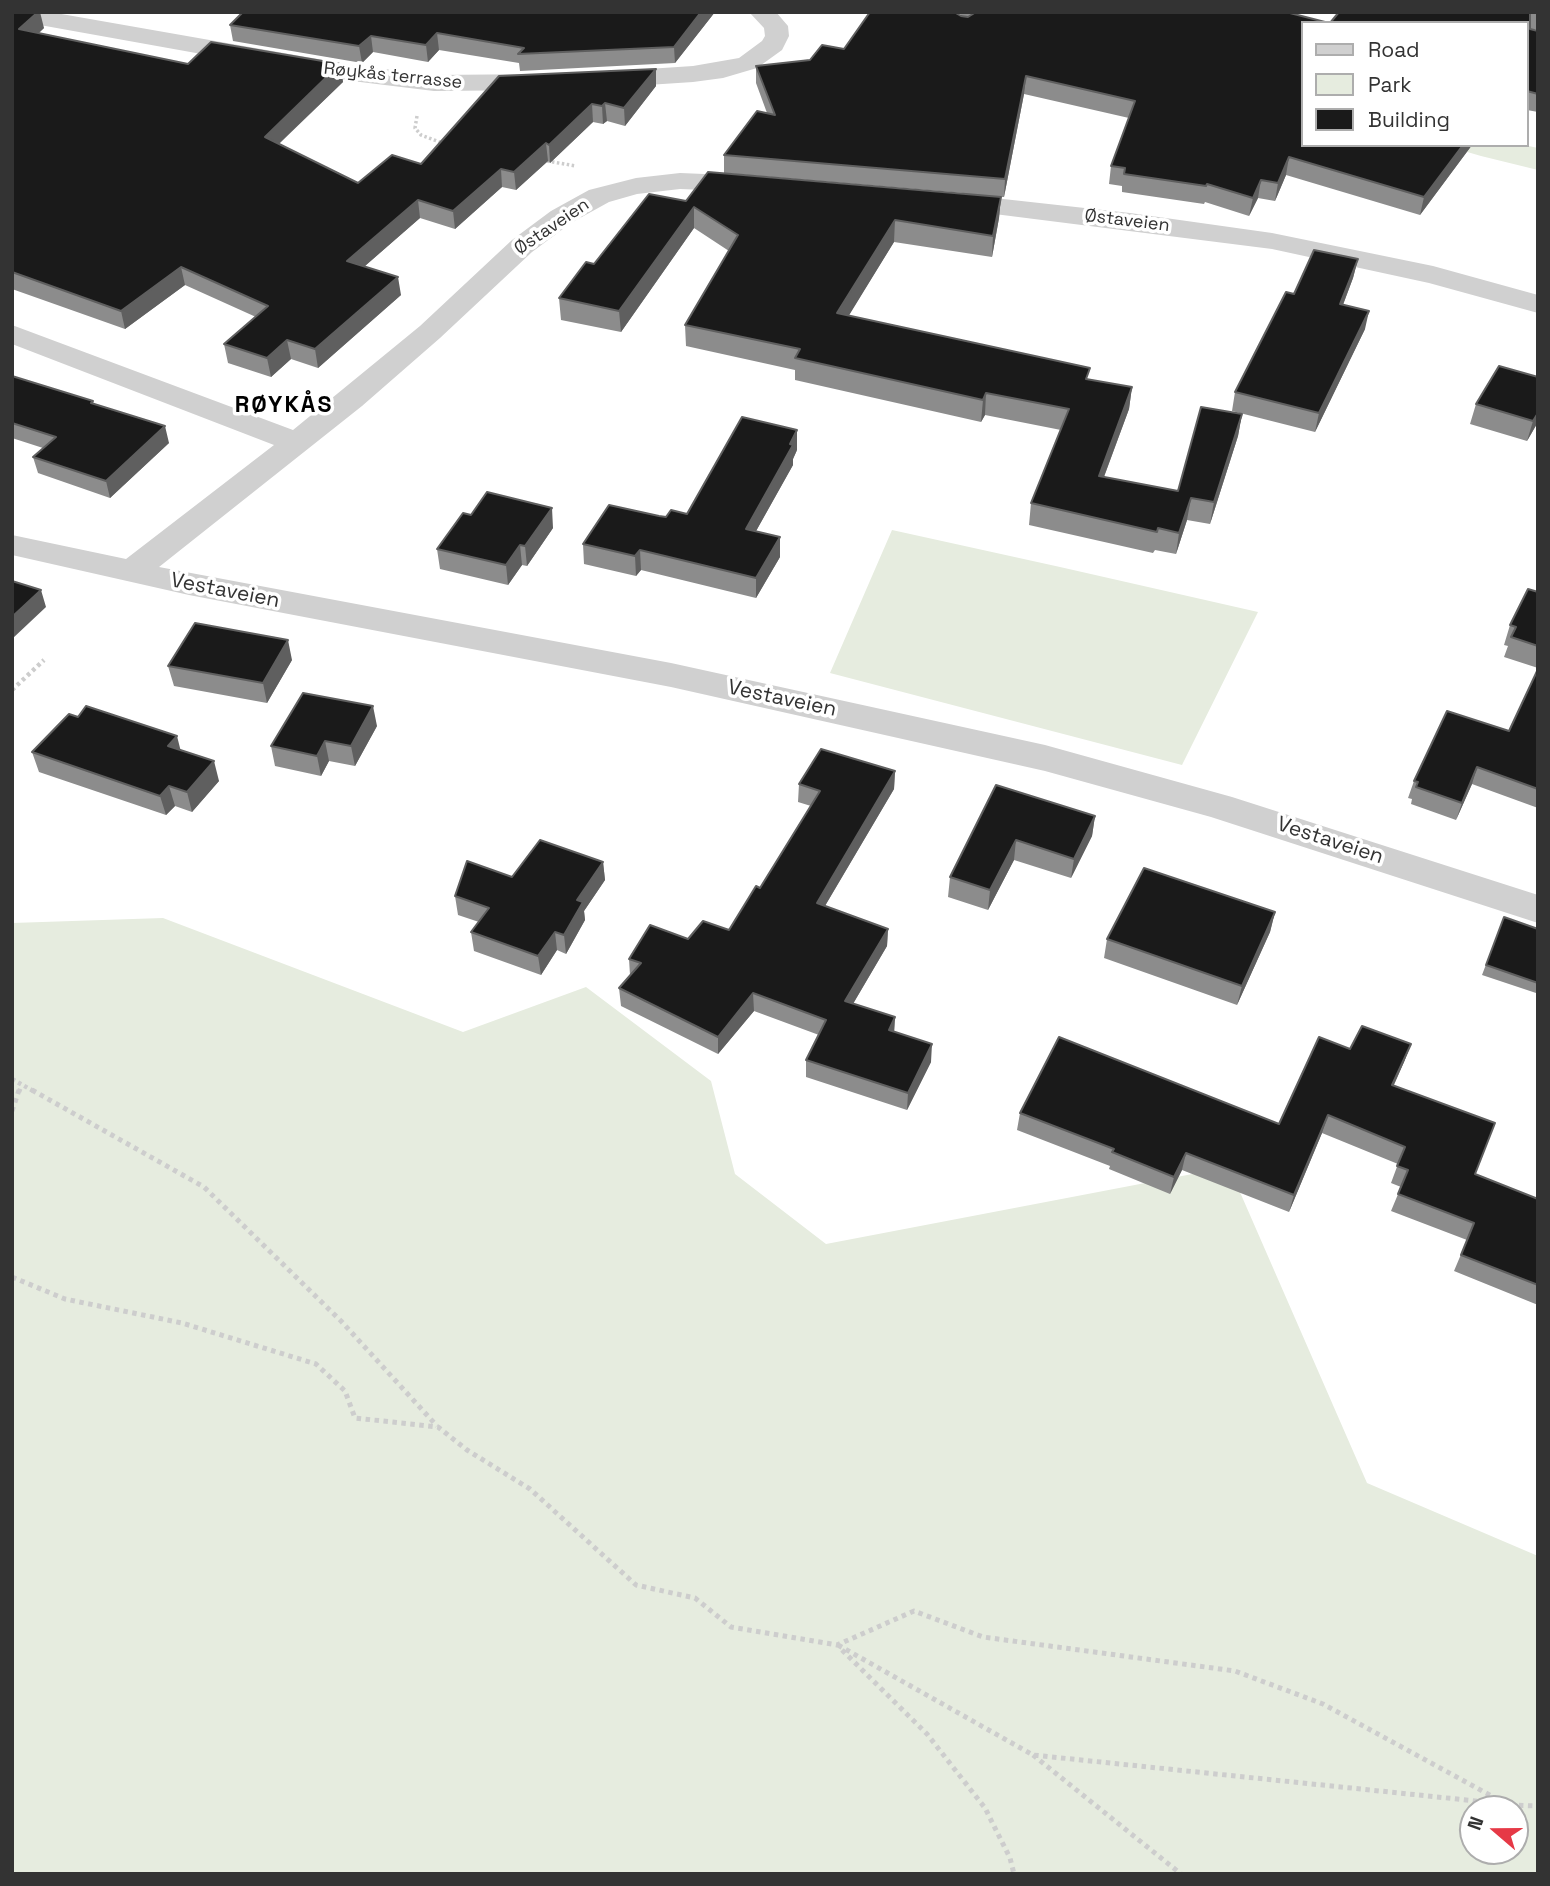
<!DOCTYPE html>
<html>
<head>
<meta charset="utf-8">
<style>
  body { margin:0 }
  #map { position:relative; width:1550px; height:1886px; overflow:hidden; background:#fff; font-family:"Space Grotesk",sans-serif }
  canvas { display:block }
  .frame { position:absolute; inset:0; border:14px solid #333; pointer-events:none }
  .legend { position:absolute; left:1301px; top:21px; width:228px; height:126px; box-sizing:border-box; background:#fff; border:2px solid #adadad; margin:0; padding:9px 12px; list-style:none; font-size:21px; color:#333 }
  .legend li { display:flex; align-items:center; gap:14px; height:35px }
  .legend b { width:35px; border:2px solid #adadad }
  .north { position:absolute; left:1459px; top:1795px; width:70px; height:70px; box-sizing:border-box; background:#fff; border:2px solid #adadad; border-radius:50%; rotate:290deg; font-size:19px; font-weight:700; line-height:28px; text-align:center; color:#333 }
  .north::after { content:''; display:block; margin:auto; width:24px; height:32px; background:#e63946; clip-path:polygon(50% 0,100% 100%,50% 72%,0 100%) }
</style>
</head>
<body>
<div id="map">
<canvas width="1550" height="1886"></canvas>
<div class="frame"></div>
<ul class="legend">
<li><b style="height:9px;background:#d0d0d0"></b>Road</li>
<li><b style="height:19px;background:#e6ecdf"></b>Park</li>
<li><b style="height:19px;background:#1a1a1a"></b>Building</li>
</ul>
<div class="north">N</div>
</div>
<script>
const ctx = document.querySelector('canvas').getContext('2d');
ctx.lineJoin = 'round';
function fill(path, color) { ctx.fillStyle = color; ctx.fill(path, 'evenodd'); }
const poly = rows => new Path2D(rows.map(r => 'M' + r).join(''));
function stroke(path, color, width, dash) { ctx.strokeStyle = color; ctx.lineWidth = width; ctx.lineCap = dash ? 'butt' : 'round'; ctx.setLineDash(dash || []); ctx.stroke(path); }
function label(font, color, halo, rows, align = 'center') {
  ctx.font = font + ' "Space Grotesk",sans-serif'; ctx.lineWidth = 7; ctx.setLineDash([]); ctx.textBaseline = 'middle'; ctx.strokeStyle = halo; ctx.fillStyle = color; for (const [text, x, y, turn = 0] of rows) {
    ctx.save(); ctx.translate(x, y); ctx.rotate((+turn || 0) * Math.PI / 180); ctx.textAlign = isNaN(turn) ? turn : align; if (halo) ctx.strokeText(text, 0, 0); ctx.fillText(text, 0, 0); ctx.restore();
  }
}
fill(poly([
  [1459,145,1524,145,1538,148,1538,170,1481,156,1457,149],
  [892,530,1060,567,1258,612,1182,765,830,673],
  [163,918,463,1032,586,987,711,1081,735,1174,826,1244,1229,1167,1367,1483,1538,1556,1538,1874,12,1874,12,923],
  [1473,1809,1515,1809,1515,1851,1473,1851]
]), '#e6ecdf');
stroke(poly([
  [417,116,415,128,421,135,445,144],
  [547,161,576,166]
]), '#cdcdcd', 3.5, [2.5, 2.5]);
stroke(poly([
  [12,690,44,660],
  [12,1079,35,1092],
  [19,1092,21,1086]
]), '#cdcdcd', 4.5, [3.5, 3.5]);
stroke(poly([
  [32,1090,204,1187,341,1321,437,1426],
  [12,1111,19,1090],
  [12,1277,65,1299,182,1323,316,1364,345,1391,355,1418,438,1427,467,1450,530,1489,636,1585,695,1598,731,1627,837,1645,914,1611,983,1637,1235,1671,1323,1704,1508,1805,1538,1806],
  [838,1645,1033,1755,1505,1804],
  [842,1650,927,1734,985,1808,1010,1858,1014,1874],
  [1033,1755,1181,1874]
]), '#cdcdcd', 5, [4.5, 4.5]);
fill(poly([
  [12,12,50,12,352,65,434,75,546,74,555,77,559,82,555,87,546,90,434,91,352,81,12,20,12,12],
  [749,12,776,12,788,26,789,36,782,50,757,68,723,78,693,82,602,88,593,85,589,80,593,75,602,72,693,66,739,58,762,41,765,36,764,28,749,12],
  [680,173,753,176,763,178,767,184,763,190,753,192,680,189,637,194,609,202,571,223,532,252,440,338,362,406,159,567,671,663,1045,745,1232,797,1538,895,1538,923,1211,817,1045,771,671,687,189,595,12,555,12,535,126,559,274,445,12,344,12,325,293,430,420,326,512,240,551,211,589,190,636,178,680,173],
  [949,193,1130,213,1272,233,1433,266,1538,295,1538,313,1429,283,1272,249,939,207,935,201,939,195,949,193]
]), '#d0d0d0');
fill(poly([
  [12,12,44,28,39,33,188,64,340,64,343,82,279,144,358,183,421,164,499,76,656,86,625,126,607,121,603,124,593,122,550,163,548,161,516,190,502,187,455,229,420,218,365,266,401,295,318,368,291,359,271,377,228,363,224,344,256,317,185,285,125,329,12,289],
  [243,12,715,12,675,63,520,71,519,63,439,50,428,62,373,52,362,63,233,41,230,25],
  [957,12,1286,12,1303,145,1472,145,1420,215,1286,175,1275,201,1258,198,1249,216,1205,202,1204,204,1122,192,1122,186,1109,184,1111,166,1129,118,1024,94,1004,197,1001,197,999,218,992,257,894,242,848,316,1088,380,1132,387,1129,409,1104,477,1178,491,1242,414,1238,436,1210,524,1187,520,1176,554,1155,550,1153,553,1029,525,1031,503,1061,430,985,415,981,422,795,380,795,370,686,346,685,325,729,251,694,228,621,332,561,320,559,298,594,264,686,201,963,193,724,173,724,155,767,113,756,83,756,66,810,60,844,49,962,16],
  [1339,12,1538,12,1538,30,1530,29,1538,31,1538,112,1527,110,1527,23],
  [1358,259,1353,278,1343,305,1365,329,1315,432,1232,411,1235,392,1294,294],
  [12,376,93,401,94,404,169,443,110,498,38,473,33,457,43,448,12,438],
  [1476,404,1538,422,1527,441,1470,424],
  [797,450,793,459,793,465,756,531,780,537,780,557,756,598,641,570,636,576,584,564,583,544,659,516,666,517,687,514],
  [553,528,527,566,522,565,508,585,440,569,437,549],
  [1538,592,1538,668,1504,657,1508,646,1504,645,1510,625],
  [292,660,267,703,174,686,168,666],
  [1538,669,1538,808,1472,784,1456,820,1411,804,1412,799,1408,798,1414,781,1509,731],
  [377,726,355,766,329,761,321,776,275,766,271,746],
  [180,750,219,781,192,812,175,806,166,815,39,772,32,752],
  [895,771,894,789,825,906,888,929,887,946,853,1004,895,1017,894,1032,931,1062,907,1110,806,1077,806,1060,819,1035,754,1011,718,1054,621,1006,619,988,630,975,629,959,688,939,729,930,760,888,811,806,798,802,799,784],
  [996,785,1095,816,1092,836,1071,878,1014,860,988,910,948,897,950,877],
  [603,862,605,880,584,911,585,920,566,954,557,950,541,975,474,951,471,932,479,922,458,915,455,896,512,877],
  [1275,912,1270,932,1237,1005,1104,958,1107,939],
  [1504,917,1538,929,1538,990,1536,993,1482,975],
  [1411,1044,1404,1062,1394,1085,1475,1174,1538,1199,1538,1305,1454,1271,1467,1240,1391,1211,1401,1187,1391,1183,1398,1164,1322,1133,1289,1212,1182,1170,1170,1194,1109,1169,1110,1166,1017,1130,1020,1113,1279,1124,1350,1049]
]), '#8c8c8c');
fill(poly([
  [38,12,40,12,44,28,24,46,19,29],
  [701,12,715,12,675,63,674,47],
  [437,33,439,50,428,62,426,45],
  [371,36,373,52,362,63,359,46],
  [340,64,343,82,268,154,265,137],
  [656,69,656,86,625,126,624,108],
  [1026,76,1024,94,1004,197,1005,179],
  [605,103,607,121,603,124,602,106],
  [592,104,593,122,550,163,549,145],
  [546,143,548,161,516,190,514,172],
  [1463,145,1472,145,1420,215,1424,197],
  [1289,157,1286,175,1275,201,1278,183],
  [501,169,502,187,455,229,453,211],
  [1261,180,1258,198,1249,216,1253,198],
  [1001,197,999,218,992,257,993,236],
  [418,200,420,218,350,279,347,261],
  [694,207,694,228,621,332,619,311],
  [895,220,894,242,837,335,837,313],
  [1358,259,1353,278,1336,323,1340,304],
  [181,267,185,285,125,329,121,311],
  [398,277,401,295,318,368,315,349],
  [1369,311,1365,329,1315,432,1319,413],
  [287,340,291,359,271,377,267,358],
  [1132,387,1129,409,1096,498,1099,476],
  [986,393,985,415,981,422,983,400],
  [1538,413,1538,422,1527,441,1533,421],
  [1242,414,1238,436,1210,524,1214,502],
  [165,426,169,443,110,498,106,481],
  [797,430,797,450,793,459,793,465,746,549,746,529],
  [1191,498,1187,520,1176,554,1179,533],
  [552,508,553,528,527,566,525,546],
  [780,537,780,557,756,598,756,578],
  [520,545,522,565,508,585,506,565],
  [640,550,641,570,636,576,635,556],
  [41,590,46,607,12,639,12,617],
  [288,640,292,660,267,703,263,683],
  [373,706,377,726,355,766,351,746],
  [177,736,182,756,168,746],
  [325,741,329,761,321,776,317,756],
  [214,761,219,781,192,812,187,792],
  [1477,767,1472,784,1456,820,1462,803],
  [895,771,894,789,816,921,817,903],
  [169,786,175,806,166,815,160,796],
  [1095,816,1092,836,1071,878,1074,859],
  [1016,840,1014,860,988,910,990,890],
  [603,862,605,880,584,911,585,920,566,954,564,935,577,900],
  [1275,912,1270,932,1237,1005,1242,986],
  [888,929,887,946,844,1019,845,1001],
  [555,932,557,950,541,975,538,956],
  [753,993,754,1011,718,1054,718,1037],
  [895,1017,894,1034,889,1030],
  [932,1044,931,1062,907,1110,908,1093],
  [1411,1044,1404,1062,1386,1102,1392,1085],
  [1328,1115,1322,1133,1289,1212,1294,1195],
  [1186,1153,1182,1170,1170,1194,1174,1177]
]), '#5f5f5f');
const building = poly([
  [12,12,38,12,19,29,188,64,211,42,340,64,265,137,358,183,392,155,421,164,499,76,656,69,624,108,605,103,602,106,592,104,549,145,546,143,514,172,501,169,453,211,418,200,347,261,398,277,315,349,287,340,267,358,224,344,268,306,181,267,121,311,12,272,12,12],
  [243,12,701,12,674,47,518,54,524,48,437,33,426,45,371,36,359,46,230,25,243,12],
  [870,12,954,12,961,16,968,17,976,12,1286,12,1329,23,1303,23,1303,145,1463,145,1424,197,1289,157,1278,183,1261,180,1253,198,1207,184,1206,186,1124,174,1125,168,1111,166,1135,101,1026,76,1005,179,724,155,757,111,775,115,756,66,810,60,822,45,844,49,870,12],
  [1339,12,1530,12,1530,29,1538,31,1538,94,1527,91,1527,23,1330,23,1339,12],
  [708,172,1001,197,993,236,895,220,837,313,1090,368,1086,379,1132,387,1099,476,1178,491,1201,407,1242,414,1214,502,1191,498,1179,533,1158,528,1157,532,1031,503,1069,409,986,393,983,400,795,358,800,349,685,325,738,235,694,207,619,311,559,298,586,262,594,264,649,194,686,201,708,172],
  [1314,250,1358,259,1340,304,1369,311,1319,413,1235,392,1286,292,1294,294,1314,250],
  [1499,366,1538,377,1538,413,1533,421,1476,404,1499,366],
  [12,376,93,401,91,403,165,426,106,481,33,457,56,437,12,423,12,376],
  [742,417,797,430,790,444,793,445,746,529,780,537,756,578,640,550,635,556,583,544,609,505,659,516,666,517,671,510,687,514,742,417],
  [487,492,552,508,525,546,520,545,506,565,437,549,463,513,471,515,487,492],
  [12,581,41,590,12,617,12,581],
  [1528,589,1538,592,1538,646,1511,637,1516,627,1510,625,1528,589],
  [195,623,288,640,263,683,168,666,195,623],
  [1538,669,1538,789,1477,767,1462,803,1416,787,1418,782,1414,781,1447,711,1509,731,1538,669],
  [303,693,373,706,351,746,325,741,317,756,271,746,303,693],
  [86,706,177,736,168,746,214,761,187,792,169,786,160,796,32,752,69,714,78,717,86,706],
  [821,749,895,771,817,903,888,929,845,1001,895,1017,889,1030,932,1044,908,1093,806,1060,826,1020,753,993,718,1037,619,988,641,963,629,959,650,925,688,939,703,921,729,930,756,886,760,888,820,791,799,784,821,749],
  [996,785,1095,816,1074,859,1016,840,990,890,950,877,996,785],
  [540,840,603,862,577,900,583,902,564,935,555,932,538,956,471,932,489,908,455,896,467,861,512,877,540,840],
  [1144,868,1275,912,1242,986,1107,939,1144,868],
  [1504,917,1538,929,1538,983,1486,965,1504,917],
  [1362,1026,1411,1044,1392,1085,1495,1123,1475,1174,1538,1199,1538,1285,1461,1255,1474,1223,1398,1194,1408,1170,1397,1166,1405,1147,1328,1115,1294,1195,1186,1153,1174,1177,1112,1152,1114,1149,1020,1113,1059,1037,1279,1124,1319,1037,1350,1049,1362,1026]
]);
fill(building, '#1a1a1a');
stroke(building, '#5f5f5f', 2);
label('18px', '#333', '#fff', [
  ["Røykås terrasse",393,76,6],
  ["Østaveien",1127,221,7],
  ["Østaveien",552,227,-34]
]);
label('21px', '#333', '#fff', [
  ["Vestaveien",225,591,11],
  ["Vestaveien",782,699,12],
  ["Vestaveien",1330,841,18]
]);
ctx.letterSpacing = '2px';
label('bold 23px', '#000', '#fff', [
  ["RØYKÅS",284,406]
]);
ctx.letterSpacing = '0px';
</script>
</body>
</html>
